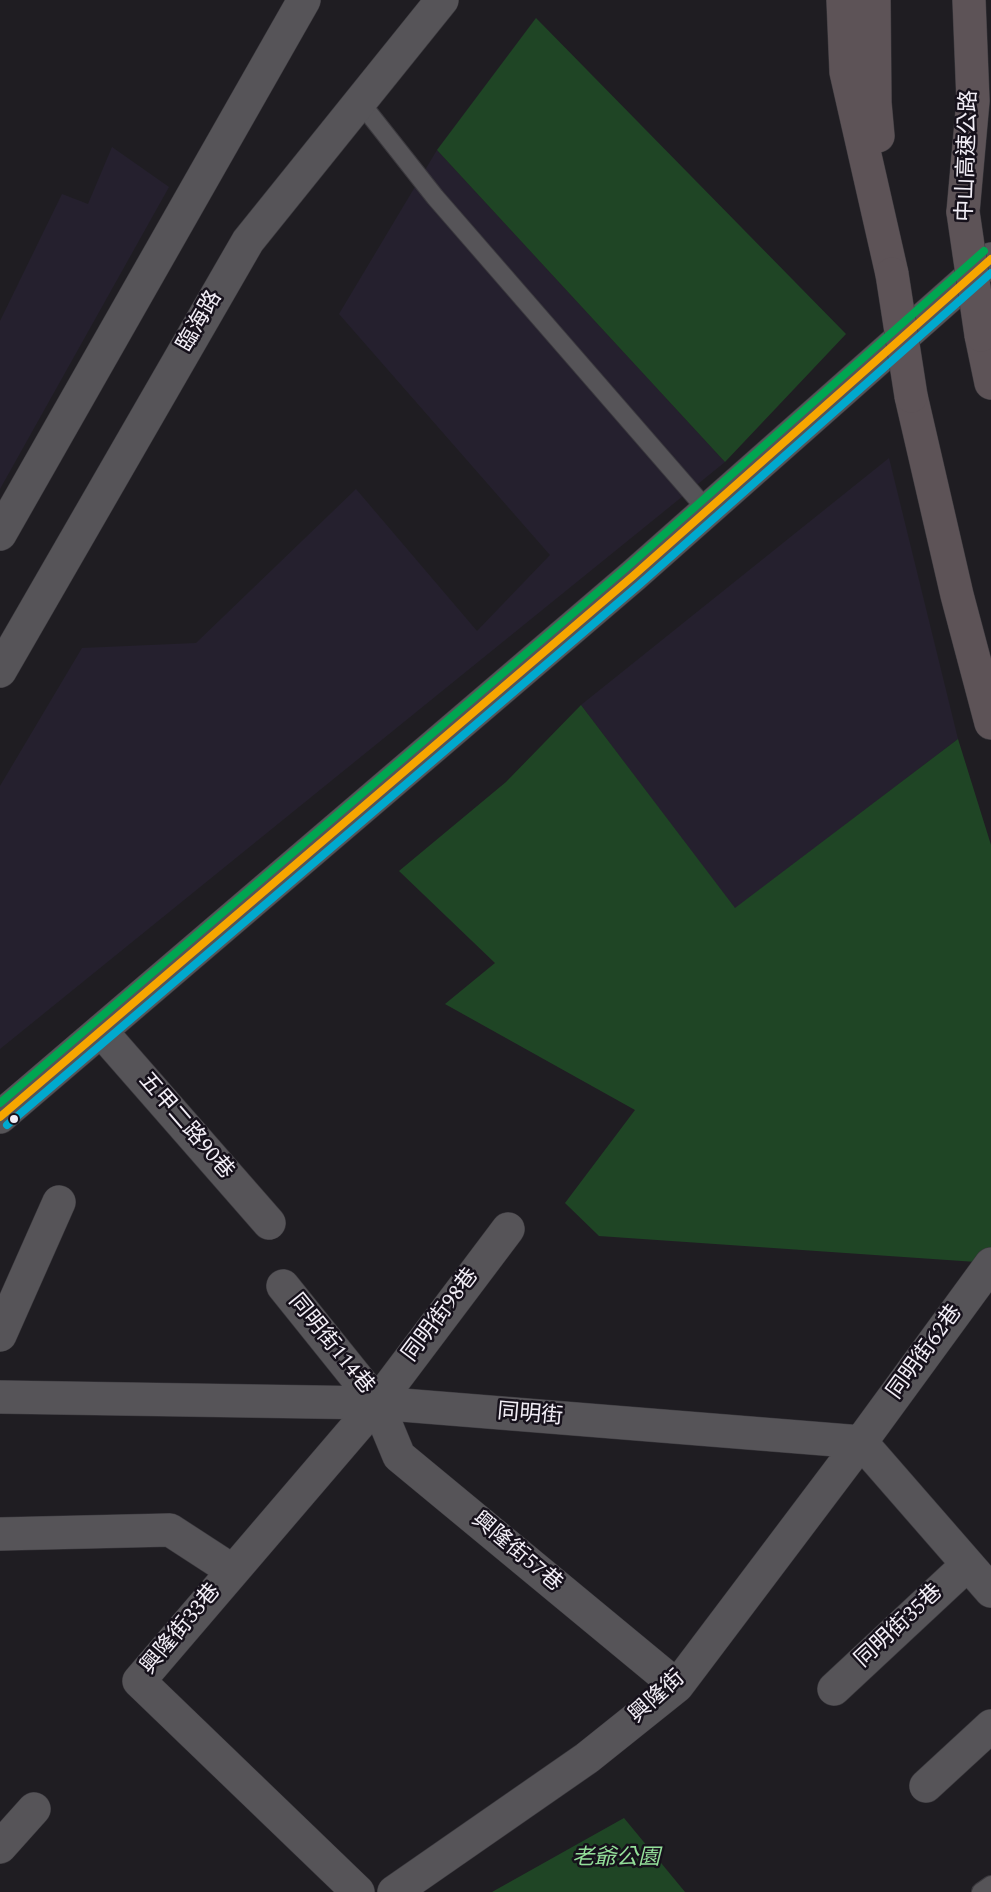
<!DOCTYPE html>
<html>
<head>
<meta charset="utf-8">
<style>
  body { margin:0 }
  canvas { display:block; background:#1f1d22 }
</style>
</head>
<body>
<canvas width="991" height="1892"></canvas>
<script>
const ctx = document.querySelector('canvas').getContext('2d');
ctx.lineJoin = 'round';
function fill(path, color) { ctx.fillStyle = color; ctx.fill(path, 'evenodd'); }
const poly = rows => new Path2D(rows.map(r => 'M' + r).join(''));
function stroke(path, color, width, dash) { ctx.strokeStyle = color; ctx.lineWidth = width; ctx.lineCap = dash ? 'butt' : 'round'; ctx.setLineDash(dash || []); ctx.stroke(path); }
function label(font, color, halo, rows, align = 'center') {
  ctx.font = font + ' Spectral,"Noto Sans TC",serif'; ctx.lineWidth = 5; ctx.setLineDash([]); ctx.textBaseline = 'middle'; ctx.strokeStyle = halo; ctx.fillStyle = color; for (const [text, x, y, turn = 0] of rows) {
    ctx.save(); ctx.translate(x, y); ctx.rotate((+turn || 0) * Math.PI / 180); ctx.textAlign = isNaN(turn) ? turn : align; if (halo) ctx.strokeText(text, 0, 0); ctx.fillText(text, 0, 0); ctx.restore();
  }
}
fill(poly([
  [112,147,169,187,0,489,0,321,62,194,88,204],
  [437,150,725,462,0,1049,0,786,82,648,196,643,356,489,477,631,550,555,339,314],
  [889,458,958,739,735,909,581,705]
]), '#25202e');
fill(poly([
  [536,18,846,334,725,462,437,150],
  [581,705,735,908,958,739,991,845,991,1263,599,1236,565,1203,635,1110,445,1004,495,963,399,871,506,782],
  [624,1818,685,1892,492,1892]
]), '#1f4525');
const service = poly([
  [360,102,435,197,707,510],
  [981,1892,991,1885]
]);
const minor = poly([
  [0,534,304,0],
  [0,671,248,241,442,0],
  [101,1031,269,1223],
  [283,1286,377,1403,399,1456,677,1686],
  [0,1335,59,1202],
  [0,1397,377,1403,861,1442,991,1591],
  [0,1534,170,1530,233,1571],
  [834,1689,967,1565],
  [926,1786,991,1726],
  [0,1847,34,1809],
  [358,1892,139,1681,377,1403,508,1229],
  [394,1892,587,1758,677,1686,861,1442,991,1264]
]);
const secondary = poly([
  [0,1117,633,576,991,259]
]);
const motorway = poly([
  [843,0,846,72,892,274],
  [874,0,875,103,878,136],
  [963,212,973,101,969,0],
  [981,335,991,383],
  [911,396,957,595,991,723]
]);
stroke(service, '#3b393e', 20);
stroke(minor, '#3b393e', 34);
stroke(secondary, '#3b393e', 34);
stroke(motorway, '#3b393e', 34);
stroke(service, '#565458', 18);
stroke(minor, '#565458', 33);
stroke(secondary, '#565458', 33);
stroke(motorway, '#5d5357', 33);
const motorwayBridge = poly([
  [963,212,981,335],
  [892,274,911,396]
]);
stroke(motorwayBridge, '#3b393e', 34, []);
stroke(motorwayBridge, '#5d5357', 33);
stroke(poly([
  [0,1117,633,576,991,259]
]), '#f7a600', 8);
stroke(poly([
  [7,1125,640,584,991,273]
]), '#00a9ce', 8);
stroke(poly([
  [0,1103,626,568,984,251]
]), '#00a651', 8);
for (const [x, y, r, color] of [
  [14,1119,5,"#f2eef6"]
]) { const dot = new Path2D(); dot.arc(x, y, r, 0, 2 * Math.PI); ctx.fillStyle = color; ctx.fill(dot); stroke(dot, '#16111b', 2); }
label('22px', '#f2eef6', '#16111b', [
  ["中山高速公路",969,156,-88],
  ["臨海路",201,322,-60],
  ["五甲二路90巷",185,1127,49],
  ["同明街98巷",442,1316,-53],
  ["同明街114巷",330,1345,51],
  ["同明街62巷",926,1353,-54],
  ["同明街",530,1416,5],
  ["興隆街57巷",516,1553,40],
  ["同明街35巷",900,1627,-43],
  ["興隆街33巷",182,1630,-50],
  ["興隆街",658,1698,-42]
]);
label('italic 22px', '#93de99', '#16111b', [
  ["老爺公園",616,1860]
]);
</script>
</body>
</html>
